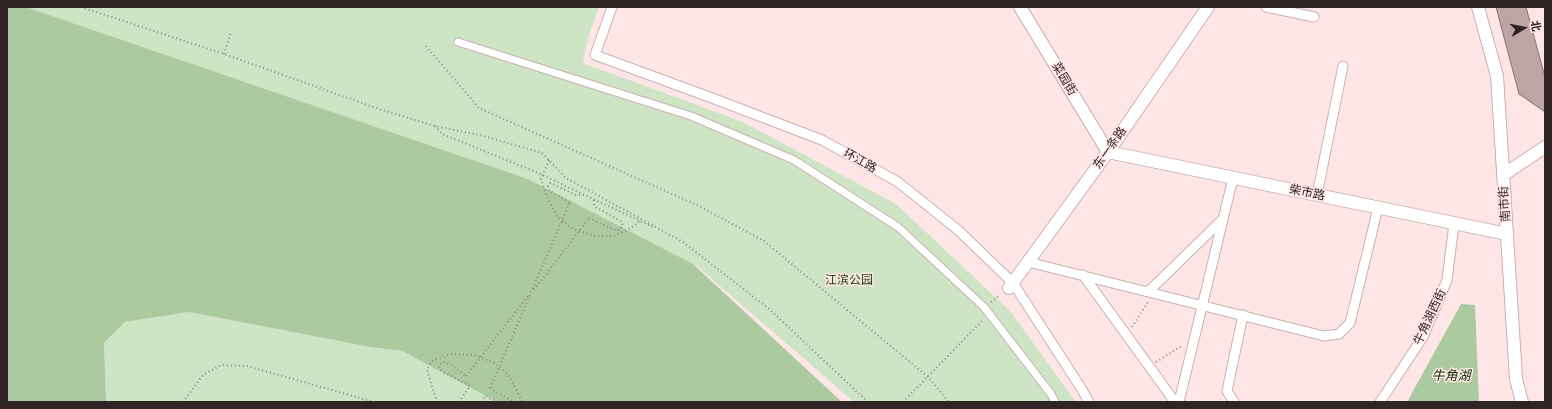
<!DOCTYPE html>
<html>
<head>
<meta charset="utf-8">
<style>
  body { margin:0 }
  #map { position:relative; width:1552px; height:409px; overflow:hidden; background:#fee6e6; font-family:"PT Sans","Noto Sans SC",sans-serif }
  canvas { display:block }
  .frame { position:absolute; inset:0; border:8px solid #302525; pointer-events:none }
  .north { position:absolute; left:1504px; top:8px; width:40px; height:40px; -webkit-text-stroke:3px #fee6e6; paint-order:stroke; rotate:80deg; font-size:11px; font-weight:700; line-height:16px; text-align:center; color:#302525 }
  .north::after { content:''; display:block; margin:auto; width:14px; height:18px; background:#302525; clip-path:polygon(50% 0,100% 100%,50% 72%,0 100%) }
</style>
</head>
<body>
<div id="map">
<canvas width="1552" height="409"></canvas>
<div class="frame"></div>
<div class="north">北</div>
</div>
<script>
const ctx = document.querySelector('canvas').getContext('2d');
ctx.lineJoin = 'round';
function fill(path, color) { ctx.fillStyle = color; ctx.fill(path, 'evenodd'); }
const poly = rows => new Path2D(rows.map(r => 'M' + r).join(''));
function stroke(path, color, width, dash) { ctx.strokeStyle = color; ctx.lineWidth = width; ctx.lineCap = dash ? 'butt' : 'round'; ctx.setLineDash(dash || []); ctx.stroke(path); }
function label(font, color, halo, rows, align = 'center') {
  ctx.font = font + ' "PT Sans","Noto Sans SC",sans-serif'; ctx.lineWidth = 3; ctx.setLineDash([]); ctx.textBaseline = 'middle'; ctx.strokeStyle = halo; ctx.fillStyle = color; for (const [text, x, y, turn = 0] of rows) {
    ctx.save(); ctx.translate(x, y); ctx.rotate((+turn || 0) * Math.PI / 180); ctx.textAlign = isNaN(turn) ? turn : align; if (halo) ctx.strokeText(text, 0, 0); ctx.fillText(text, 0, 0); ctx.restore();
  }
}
fill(poly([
  [26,7,599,7,589,35,583,63,743,122,896,204,1010,311,1076,402,854,402,698,267,528,179],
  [189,312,370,347,402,351,497,402,106,402,104,343,125,322]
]), '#cee5c5');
fill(poly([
  [7,7,26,7,528,179,693,264,842,402,497,402,402,351,370,347,189,312,125,322,104,343,106,402,7,402],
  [1461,304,1475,305,1479,402,1407,402]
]), '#accaa0');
const building = poly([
  [1496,7,1526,7,1545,77,1545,112,1519,94,1496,7]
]);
fill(building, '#c0a4a5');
stroke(building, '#8b7171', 1);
const pedestrian = poly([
  [458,42,691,116,794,160,898,227,984,307,1051,394,1055,402]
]);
const minor = poly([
  [612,7,595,55,712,98,822,140,898,182,958,230,1013,283,1081,388,1089,402],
  [1266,7,1314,17],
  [1317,195,1343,66],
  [1028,262,1324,336,1339,334,1350,323,1378,208],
  [1083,275,1175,402],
  [1149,291,1223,219],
  [1179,402,1233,178],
  [1234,402,1227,391,1243,315],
  [1380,402,1423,337,1447,280,1454,224]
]);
const tertiary = poly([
  [1020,7,1108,152,1507,234],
  [1478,7,1497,76,1516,379,1522,402],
  [1503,175,1545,147],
  [1009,288,1108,152,1208,7]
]);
stroke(pedestrian, '#ccb0b0', 9);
stroke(minor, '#ccb0b0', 11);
stroke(tertiary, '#ccb0b0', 14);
stroke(poly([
  [81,7,224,54,376,108,435,126,484,136,542,153,566,178,683,242,768,308,868,402],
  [426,46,479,108,699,206,764,241,928,377,949,402],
  [224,54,231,32],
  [435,126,442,134,536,172,653,227],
  [549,160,541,179,547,197,556,215,573,229,595,236,614,236,631,228,641,220],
  [570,202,549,191,548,186,550,183,576,195,584,195],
  [589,218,617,231,623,226,622,222,594,206,594,199],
  [991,302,1000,295],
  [1132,327,1148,302],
  [1156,362,1183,345],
  [490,388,514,402],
  [183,402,203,375,221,365,247,366,374,402],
  [437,402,427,370,432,361,451,354,474,355,495,363,509,376,520,397,521,402],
  [459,402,470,386,442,371,439,368,439,365,443,362,450,364,466,376],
  [481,402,485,396,496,402],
  [903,402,983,320]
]), '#948383', 2, [1, 3]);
stroke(pedestrian, '#fff', 7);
stroke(minor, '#fff', 9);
stroke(tertiary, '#fff', 12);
stroke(poly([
  [534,290,589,218],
  [466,376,528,296],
  [490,388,570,202]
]), '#948383', 2, [1, 3]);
label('12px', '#302525', '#fee6e6', [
  ["菜园街",1064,79,59],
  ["东一条路",1110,148,-55],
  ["环江路",860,161,29],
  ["柴市路",1307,193,12],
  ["南市街",1505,204,-94],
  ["牛角湖西街",1430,317,-65]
]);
label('12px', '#1e4408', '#fee6e6', [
  ["江滨公园",849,281]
]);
label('italic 13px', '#153206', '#fee6e6', [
  ["牛角湖",1451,376]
]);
</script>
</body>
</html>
